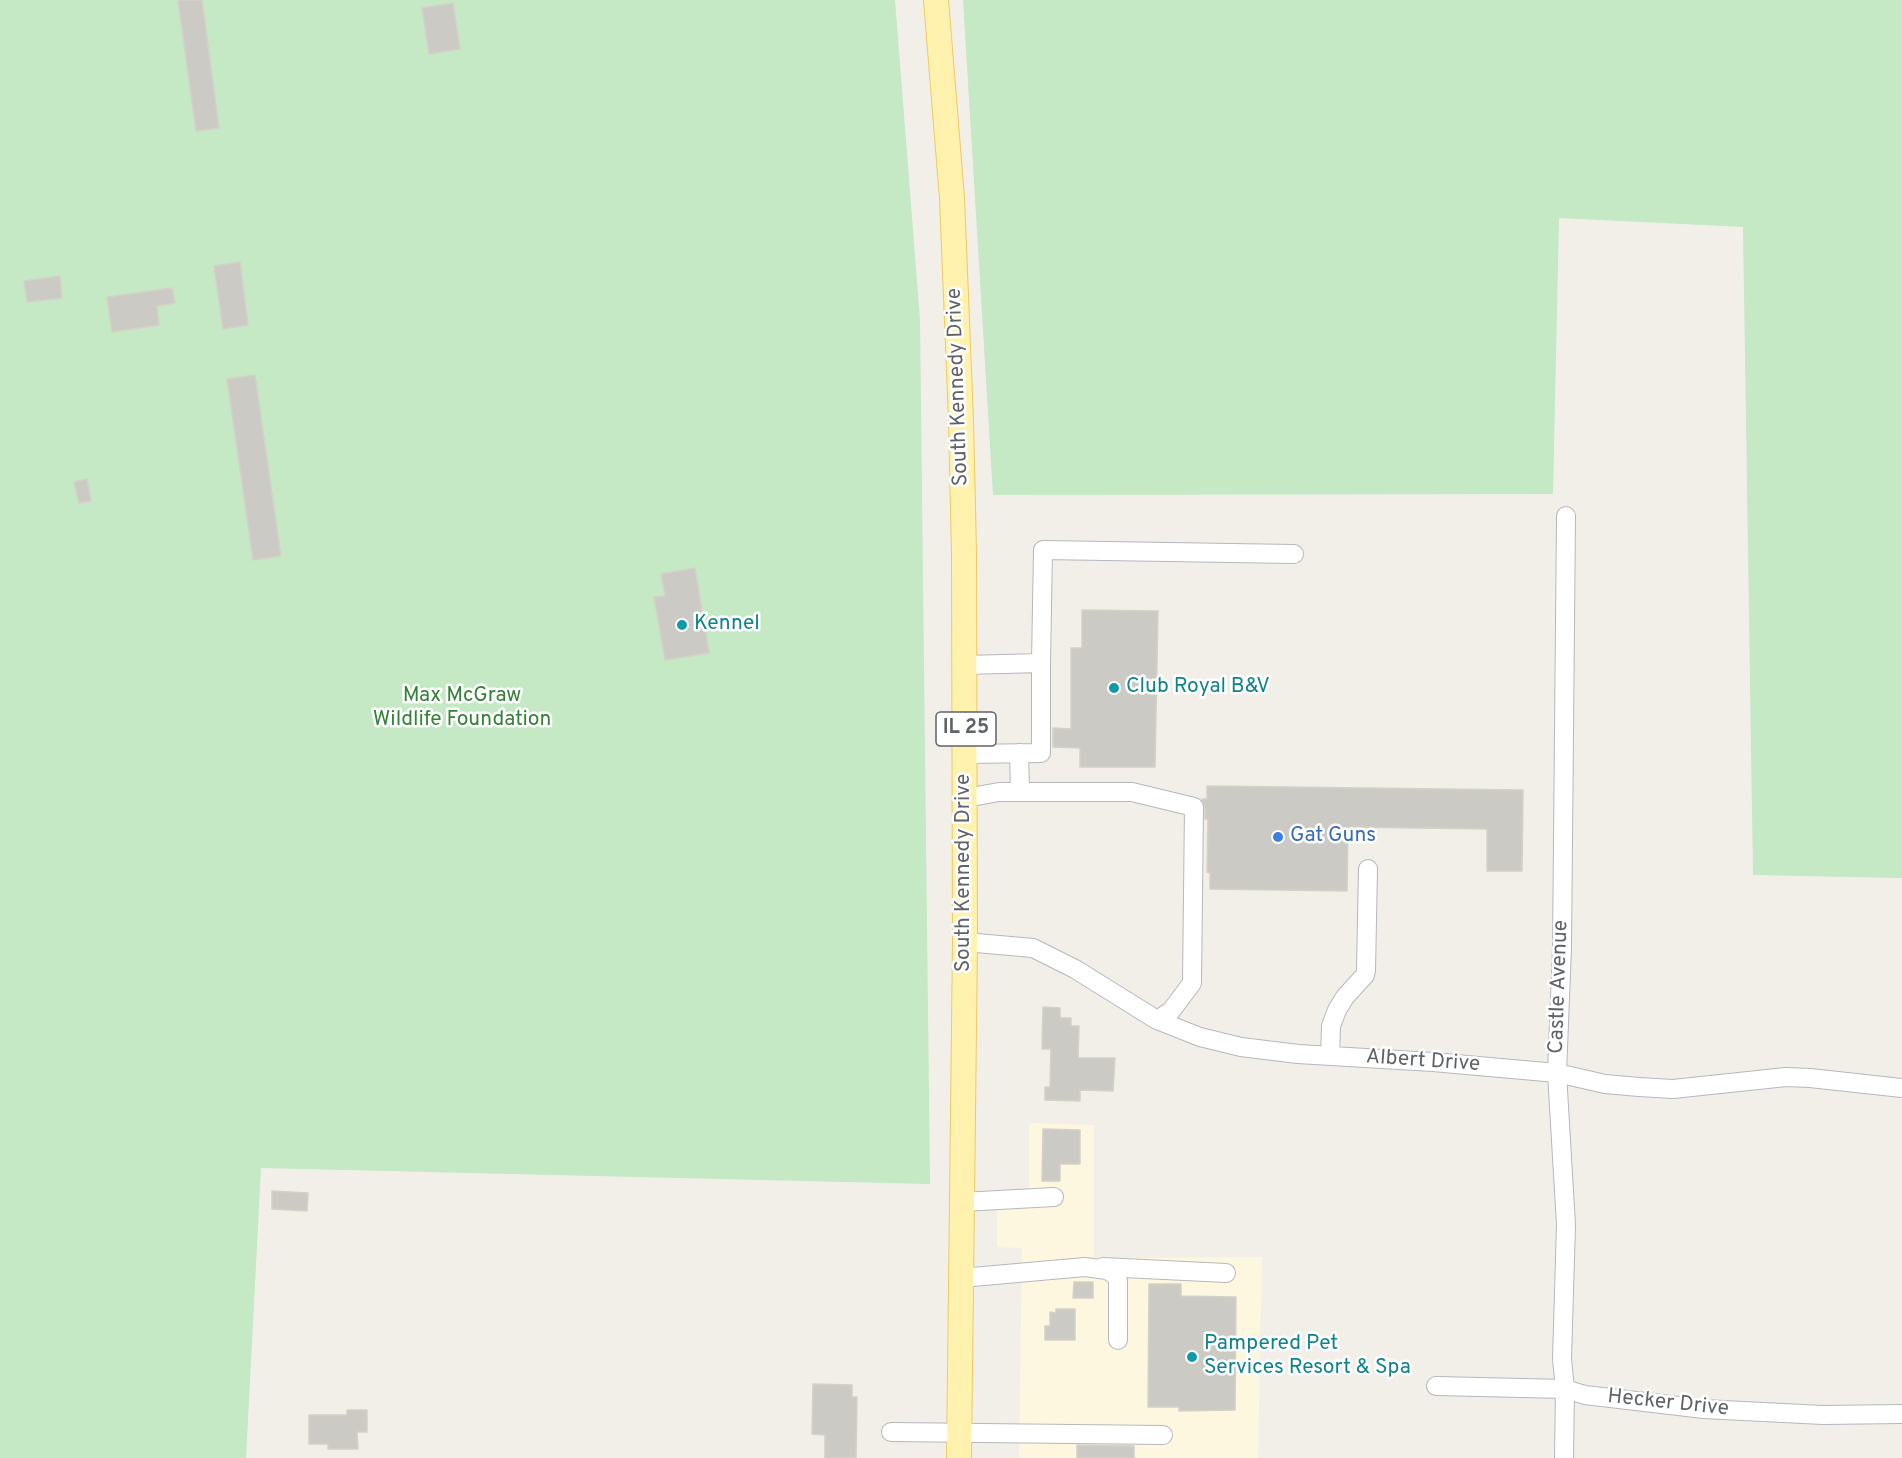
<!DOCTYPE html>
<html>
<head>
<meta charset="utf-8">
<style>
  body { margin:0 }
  canvas { display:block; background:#f1efe8 }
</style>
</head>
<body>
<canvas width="1902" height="1458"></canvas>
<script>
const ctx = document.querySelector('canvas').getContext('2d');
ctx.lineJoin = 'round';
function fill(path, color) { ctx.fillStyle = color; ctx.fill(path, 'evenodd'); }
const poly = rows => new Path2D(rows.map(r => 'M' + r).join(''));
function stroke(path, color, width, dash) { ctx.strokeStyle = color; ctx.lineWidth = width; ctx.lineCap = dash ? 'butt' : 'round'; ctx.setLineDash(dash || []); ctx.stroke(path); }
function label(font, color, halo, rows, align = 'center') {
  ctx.font = font + ' Overpass,sans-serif'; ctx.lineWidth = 5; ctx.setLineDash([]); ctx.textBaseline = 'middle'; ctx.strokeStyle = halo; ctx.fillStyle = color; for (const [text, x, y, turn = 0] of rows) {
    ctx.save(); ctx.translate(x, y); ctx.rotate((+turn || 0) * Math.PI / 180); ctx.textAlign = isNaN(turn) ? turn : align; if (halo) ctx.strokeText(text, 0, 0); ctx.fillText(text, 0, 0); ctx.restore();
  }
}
fill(poly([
  [1029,1123,1094,1125,1094,1258,1262,1257,1258,1458,1019,1458,1022,1248,997,1247,997,1192,1029,1191]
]), '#fef7e0');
fill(poly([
  [0,0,895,0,920,320,930,1184,261,1168,246,1458,0,1458],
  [963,0,1902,0,1902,878,1753,875,1743,227,1559,218,1553,494,993,495]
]), '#c5e8c5');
const building = poly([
  [178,0,202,0,219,128,196,131,178,0],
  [453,3,460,49,429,54,422,8,453,3],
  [240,262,248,325,223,329,214,266,240,262],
  [60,276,62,298,27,302,24,281,60,276],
  [172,288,175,303,157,306,159,325,112,332,107,297,172,288],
  [255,375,281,556,253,560,227,379,255,375],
  [87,479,91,501,79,503,74,482,87,479],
  [695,568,709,653,665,660,654,597,665,596,661,574,695,568],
  [1082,610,1158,611,1155,767,1080,767,1080,748,1053,747,1053,728,1071,729,1071,648,1082,648,1082,610],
  [1207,786,1523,790,1522,871,1487,871,1487,829,1348,827,1347,891,1210,889,1210,873,1207,872,1208,819,1205,819,1205,807,1202,799,1207,799,1207,786],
  [1043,1007,1060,1008,1060,1018,1071,1018,1071,1026,1079,1026,1078,1058,1115,1058,1113,1091,1080,1090,1080,1101,1045,1100,1045,1087,1050,1087,1051,1049,1042,1049,1043,1007],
  [1043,1129,1080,1130,1080,1164,1060,1164,1060,1181,1042,1181,1043,1129],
  [272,1191,308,1193,307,1211,272,1209,272,1191],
  [1074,1282,1093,1282,1093,1298,1073,1298,1074,1282],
  [1149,1284,1181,1284,1181,1296,1236,1297,1235,1410,1179,1411,1179,1407,1148,1407,1149,1284],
  [1056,1309,1075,1309,1075,1340,1045,1340,1045,1326,1050,1326,1050,1312,1056,1313,1056,1309],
  [813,1384,852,1385,852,1397,857,1397,856,1458,825,1458,825,1435,812,1434,813,1384],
  [347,1410,367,1410,367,1432,357,1432,358,1449,328,1449,328,1444,309,1444,309,1415,347,1415,347,1410],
  [1077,1445,1134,1446,1134,1458,1077,1458,1077,1445]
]);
fill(building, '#cccac5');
stroke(building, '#d6d1c6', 1.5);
const minor = poly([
  [1041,663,1043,550,1294,554],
  [965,665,1041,663,1041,753,966,754],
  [1019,753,1020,792],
  [966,798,999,792,1132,792,1194,807,1192,983,1171,1011,1157,1020],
  [965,942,1033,948,1075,969,1157,1020,1200,1037,1241,1047,1298,1054,1433,1062,1557,1073,1605,1084,1639,1087,1673,1089,1786,1077,1810,1078,1902,1088],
  [1330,1056,1331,1026,1337,1010,1345,997,1365,975,1366,970,1368,869],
  [962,1202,1054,1197],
  [1103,1267,1226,1273],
  [961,1278,1085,1267,1107,1270,1116,1276,1118,1281,1118,1340],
  [1436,1386,1565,1389,1585,1395,1704,1409,1823,1415,1902,1414],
  [891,1432,1163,1435],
  [1564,1458,1565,1389,1562,1359,1566,1225,1557,1073,1562,948,1566,516]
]);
const major = poly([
  [936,0,952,198,961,420,964,553,965,942,959,1458]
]);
stroke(minor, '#b5b8bc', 20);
stroke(major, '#f2c960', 26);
stroke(minor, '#fff', 18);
stroke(major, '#fff2af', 24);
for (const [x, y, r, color] of [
  [682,625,6,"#0f9aa8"],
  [1114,688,6,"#0f9aa8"],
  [1278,837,6,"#3f7fe0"],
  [1192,1357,6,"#0f9aa8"]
]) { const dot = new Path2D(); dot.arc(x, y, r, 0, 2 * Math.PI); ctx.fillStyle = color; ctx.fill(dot); stroke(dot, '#fff', 2); }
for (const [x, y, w] of [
  [966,729,60]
]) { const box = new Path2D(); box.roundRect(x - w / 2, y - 17, w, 34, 4.5); ctx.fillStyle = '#fff'; ctx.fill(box); stroke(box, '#5f6368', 1.5); }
label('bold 20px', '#5f6368', null, [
  ["IL 25",966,729]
]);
label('21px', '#5f6368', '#fff', [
  ["South Kennedy Drive",959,387,-92],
  ["South Kennedy Drive",965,873,-90],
  ["Castle Avenue",1560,987,-88],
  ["Albert Drive",1423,1062,4],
  ["Hecker Drive",1668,1404,6]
]);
label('21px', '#0d838f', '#fff', [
  ["Kennel",694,625],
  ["Club Royal B&V",1126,688],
  ["Pampered Pet",1204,1345],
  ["Services Resort & Spa",1204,1369]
], 'left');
label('21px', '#348238', '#fff', [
  ["Max McGraw",462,697],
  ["Wildlife Foundation",462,721]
]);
label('21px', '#366cbe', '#fff', [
  ["Gat Guns",1290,837]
], 'left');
</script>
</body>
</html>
